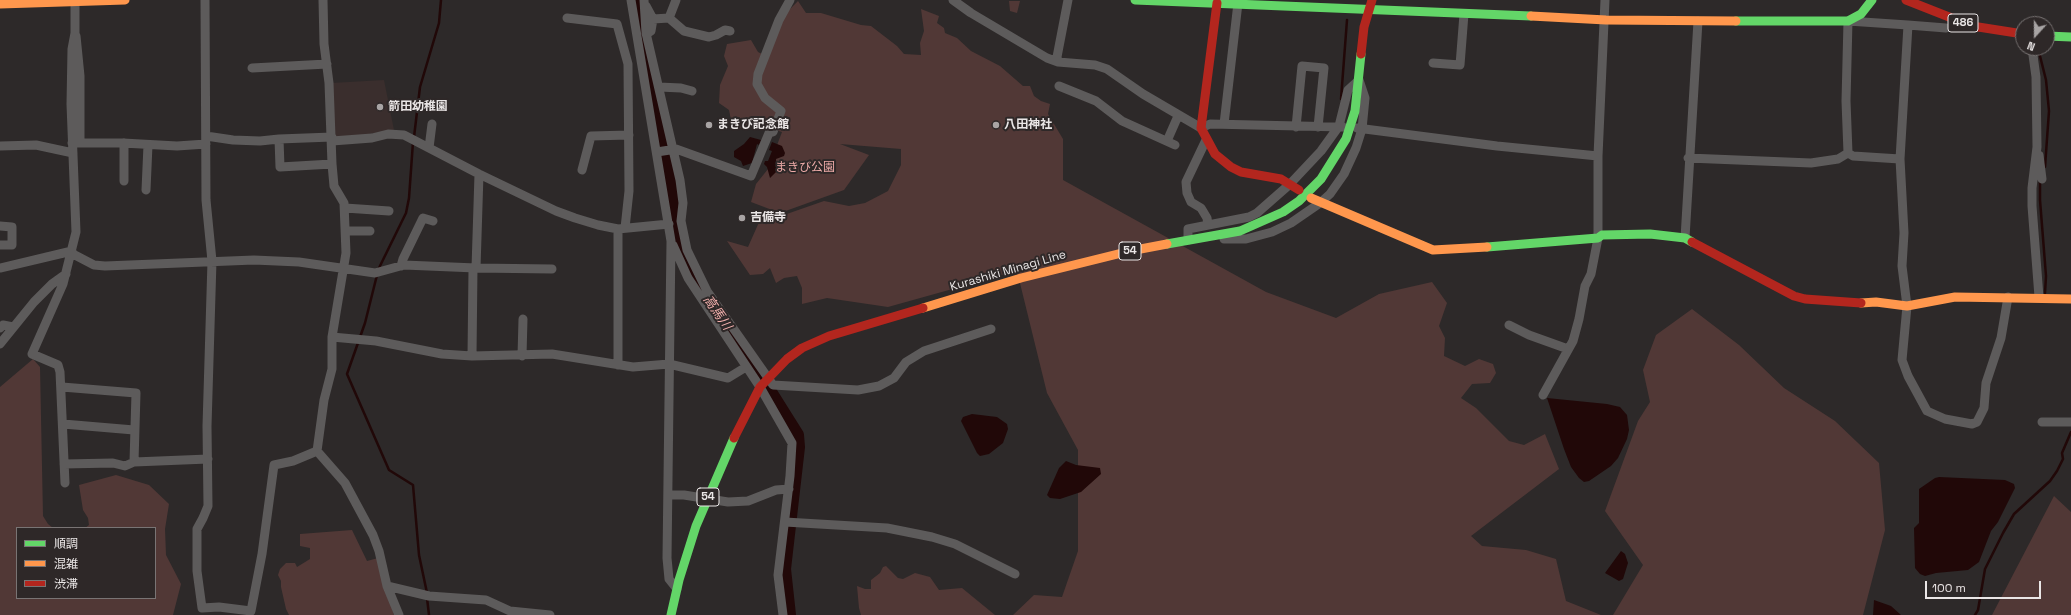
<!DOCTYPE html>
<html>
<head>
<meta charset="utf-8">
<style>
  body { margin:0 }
  #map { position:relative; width:2071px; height:615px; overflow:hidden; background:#2d2929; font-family:"Space Grotesk","Noto Sans JP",sans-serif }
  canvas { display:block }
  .legend { position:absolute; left:16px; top:527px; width:140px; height:72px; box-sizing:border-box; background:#2e2828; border:1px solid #797474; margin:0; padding:5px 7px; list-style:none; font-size:12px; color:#eae6e6 }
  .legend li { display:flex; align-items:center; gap:8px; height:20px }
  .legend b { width:20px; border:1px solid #797474 }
  .north { position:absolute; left:2015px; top:16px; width:40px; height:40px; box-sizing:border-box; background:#2e2828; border:1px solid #797474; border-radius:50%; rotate:201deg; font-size:11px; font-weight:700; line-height:16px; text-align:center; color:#eae6e6 }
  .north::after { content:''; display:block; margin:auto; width:14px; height:18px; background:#a8a4a4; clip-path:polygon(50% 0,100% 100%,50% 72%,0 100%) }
  .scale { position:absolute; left:1925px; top:581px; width:116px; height:18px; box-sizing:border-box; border:2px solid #eae6e6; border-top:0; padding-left:5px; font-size:12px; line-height:14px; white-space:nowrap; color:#eae6e6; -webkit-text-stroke:3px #2e2828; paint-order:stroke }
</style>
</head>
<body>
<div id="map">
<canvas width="2071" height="615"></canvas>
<ul class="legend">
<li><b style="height:5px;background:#63d668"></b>順調</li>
<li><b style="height:5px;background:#ff974d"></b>混雑</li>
<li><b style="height:5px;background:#b3261e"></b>渋滞</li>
</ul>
<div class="north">N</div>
<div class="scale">100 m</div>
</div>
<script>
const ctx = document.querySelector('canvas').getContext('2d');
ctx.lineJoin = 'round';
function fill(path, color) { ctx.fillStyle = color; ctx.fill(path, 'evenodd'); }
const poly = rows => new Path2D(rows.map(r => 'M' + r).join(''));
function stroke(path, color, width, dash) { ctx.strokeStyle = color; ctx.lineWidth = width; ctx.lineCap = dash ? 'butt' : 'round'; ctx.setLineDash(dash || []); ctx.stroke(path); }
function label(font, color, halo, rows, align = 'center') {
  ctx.font = font + ' "Space Grotesk","Noto Sans JP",sans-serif'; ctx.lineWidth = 4; ctx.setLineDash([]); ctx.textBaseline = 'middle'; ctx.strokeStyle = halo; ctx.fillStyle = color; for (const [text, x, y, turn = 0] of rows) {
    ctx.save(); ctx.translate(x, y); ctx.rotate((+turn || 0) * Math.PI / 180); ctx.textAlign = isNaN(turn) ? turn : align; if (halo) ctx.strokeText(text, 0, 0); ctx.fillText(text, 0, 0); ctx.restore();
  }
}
fill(poly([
  [384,80,394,130,338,139,334,133,331,83]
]), '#3a2e2d');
fill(poly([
  [798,1,806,13,821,13,861,25,871,26,897,46,904,54,921,55,920,43,924,31,921,9,939,16,937,23,944,28,945,33,957,38,971,51,1000,66,1023,86,1030,86,1034,96,1041,101,1050,104,1048,114,1063,139,1063,180,1266,292,1336,318,1379,294,1432,282,1447,303,1439,326,1445,338,1444,356,1465,366,1479,359,1493,364,1496,373,1490,383,1472,384,1461,398,1476,408,1509,441,1524,445,1545,434,1559,469,1471,536,1482,546,1526,550,1556,559,1566,601,1601,615,1013,615,1034,595,1062,597,1078,551,1078,450,1047,393,1017,271,888,307,827,298,802,304,802,288,797,276,784,278,776,283,770,268,763,274,750,275,727,241,748,247,760,220,771,221,774,214,781,216,824,201,849,206,865,203,888,191,901,165,901,149,840,144,869,155,844,190,780,213,751,202,756,184,768,169,782,132,757,124,733,130,729,110,719,103,720,85,728,66,724,56,727,44,751,40,758,52,768,57,786,13],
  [1009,1,1020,1,1017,13,1010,11],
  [1692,309,1739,345,1784,388,1835,421,1879,463,1885,530,1863,615,1613,615,1643,565,1605,511,1638,421,1650,402,1643,370,1656,335],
  [33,359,40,367,43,516,48,524,53,528,17,528,17,598,155,598,155,528,85,528,89,525,88,518,83,510,79,485,116,475,149,485,169,504,165,529,166,555,181,584,173,615,0,615,0,387],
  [2054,496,2071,512,2071,615,1992,615],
  [352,530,367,561,378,558,394,615,289,615,286,609,281,587,281,581,278,575,280,569,286,563,295,563,297,567,310,559,310,548,300,546,300,534],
  [886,566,898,578,903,579,915,573,930,577,939,590,962,588,995,615,861,615,859,608,857,586,865,589,871,589,871,580,880,573,883,567]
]), '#513836');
fill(poly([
  [750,137,761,140,759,145,757,144,752,163,743,166,741,161,734,157,734,151,744,144],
  [772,142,782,146,785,153,784,156,776,159,777,171,770,178,767,167,764,164,765,161,768,161,772,151,769,150],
  [1547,398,1607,404,1620,407,1627,415,1629,430,1627,439,1618,458,1611,466,1589,481,1584,482,1579,478,1571,467,1564,449],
  [972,414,997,417,1007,424,1008,429,1003,443,989,454,980,456,977,453,961,421,963,417],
  [1066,461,1076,465,1100,468,1101,474,1081,492,1060,499,1050,498,1047,495,1059,468],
  [1939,477,2005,480,2014,484,2015,488,1998,522,1991,531,1979,562,1968,570,1936,573,1925,576,1920,574,1915,568,1914,528,1919,523,1919,489,1935,478],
  [1621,551,1625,554,1628,563,1623,579,1619,581,1605,573],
  [1874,600,1891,606,1901,615,1873,615]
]), '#210808');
stroke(poly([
  [2038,48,2046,80,2049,111,2045,167],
  [1341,99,1347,20],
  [414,137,420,87,439,23,441,0],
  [2040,181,2040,200,2046,276,2045,293],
  [378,270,406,213,409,198,413,142],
  [377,275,365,323,347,374,389,470,413,485,419,555,427,593],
  [427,598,429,615],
  [1975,615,1978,610,1985,569,2003,533,2014,514,2050,481,2057,471,2063,459,2062,453,2071,432]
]), '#210808', 2.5);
stroke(poly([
  [637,0,669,177,677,237,689,269,702,293,755,368,797,435,798,447,784,569,789,615]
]), '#210808', 14);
stroke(poly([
  [205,0,206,200,212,261,207,426,208,506,203,518,197,529,197,571,202,608,219,607,251,611,262,554,274,465,293,461,317,451],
  [631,0,671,241,667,558,669,579,677,589],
  [644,0,646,33,680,180,683,203,681,221,687,250,707,291,773,385,858,390,879,386,894,378,906,362,924,351,991,329],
  [953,0,971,13,1047,58,1058,62,1095,65,1107,69,1143,94,1201,128,1210,124,1343,127],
  [646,6,653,19,651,31,648,33],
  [567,18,617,24,628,64,629,191,625,228],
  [669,18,684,31,709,37,716,35,725,30,730,31],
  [653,19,669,18,676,0],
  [1908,25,1946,28],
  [76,36,80,76,80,143],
  [2032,48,2036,77,2037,147,2032,188,2032,206,2039,297],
  [1058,62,1057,57,1068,0],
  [1433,63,1460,65,1464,14],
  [252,68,327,64],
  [1059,86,1096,101,1122,121,1175,145],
  [659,87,681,88,692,91],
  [1224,124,1238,3],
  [1296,127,1302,66,1324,68,1318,127],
  [1357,128,1497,146,1598,156],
  [206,136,233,140,260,141,279,139,280,167,332,164],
  [279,139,332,137],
  [1206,140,1186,182,1187,193,1191,202,1201,208,1207,218,1208,225],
  [332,141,372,138,388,134,404,135,479,174,556,211,575,218,598,225,618,229,669,224],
  [1167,141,1178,116],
  [72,143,123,143,177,146,206,144],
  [0,146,36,145,73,153],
  [429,148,432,124],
  [657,152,676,149,751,176,769,133,773,132,781,111,765,98,757,84,758,74,779,20,790,0],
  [2039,155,2042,179],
  [1688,158,1811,163,1838,159,1848,153],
  [1900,159,1908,25,1848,21,1846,101,1848,153,1853,156,1900,159,1904,233,1902,266,1907,306,1902,360,1908,376,1927,411,1945,419,1972,424,1977,422,1984,408,1986,383,2001,338,2008,297],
  [582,170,591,136,629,135],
  [479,174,476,268,552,269],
  [124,181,124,143],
  [146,190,148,145],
  [345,208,389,211],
  [0,226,12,227,12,245,0,245],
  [346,231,370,231],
  [1685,238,1698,21],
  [1188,240,1188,229,1249,217,1257,213,1290,184,1321,151,1339,126,1348,90,1359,80,1365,98,1362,129,1356,148,1344,174,1330,194,1320,203,1291,223,1272,232,1246,239,1224,239],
  [673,245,688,278,760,387,792,443,790,476,778,575,783,615],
  [71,253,94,265,105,266,254,260,299,262,375,273,404,265,476,268],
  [401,266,403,259,423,218,433,221],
  [0,268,72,251],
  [1509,325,1529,335,1568,349],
  [0,328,3,325,13,327],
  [332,337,376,341,442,354,472,356,552,354,633,367,669,364,728,378,746,367],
  [0,344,34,302,52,284,66,274],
  [472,356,473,268],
  [522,356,523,319],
  [618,365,618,229],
  [62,387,136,393,134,462],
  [1543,395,1573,341,1579,319,1585,286,1591,274,1598,238,1598,156,1605,0],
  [2042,422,2071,422],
  [63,424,134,430],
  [317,451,324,400,332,369,332,337,346,253,344,203,334,186,332,164,329,83,324,44,323,0],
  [317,451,345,483,373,535,379,551,387,586,399,615],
  [64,464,113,463,125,466,134,462,208,459],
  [65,483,60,372,58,365,32,354,63,284,76,232,71,104,72,49,75,33,75,2],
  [668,495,684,495,728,502,748,501,776,490,789,489],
  [785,522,887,528,932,537,955,544,1015,574],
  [387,586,429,596,486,600,510,611,550,615]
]), '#5d5b5b', 9);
stroke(poly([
  [1135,0,1531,16],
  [1736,21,1848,21,1861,14,1872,0],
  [2047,36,2071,37],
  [1167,244,1240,231,1283,212,1299,201,1321,179,1346,139,1355,111,1361,54],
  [1487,247,1598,238,1602,235,1650,234,1685,238,1692,242],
  [671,615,679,580,696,526,734,438]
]), '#63d668', 9);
stroke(poly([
  [0,4,125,0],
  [1531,16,1606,20,1736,21],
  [1311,198,1433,250,1487,247],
  [1861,303,1876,302,1907,306,1955,297,2071,299],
  [923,308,1021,278,1130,251,1167,244]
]), '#ff974d', 9);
stroke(poly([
  [1906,0,1972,26,2023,34],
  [1217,3,1201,128,1215,154,1231,167,1241,172,1281,179,1299,190],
  [1361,54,1364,27,1372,0],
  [1692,242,1794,296,1805,299,1861,303],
  [734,438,760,387,787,359,802,348,829,336,923,308]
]), '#b3261e', 9);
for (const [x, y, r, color] of [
  [380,107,4,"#a8a4a4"],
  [709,125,4,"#a8a4a4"],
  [996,125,4,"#a8a4a4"],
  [742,218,4,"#a8a4a4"]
]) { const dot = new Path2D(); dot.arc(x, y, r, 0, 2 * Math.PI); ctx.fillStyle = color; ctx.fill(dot); stroke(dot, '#2e2828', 1.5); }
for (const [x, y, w] of [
  [1963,23,30],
  [1130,251,22],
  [708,497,22]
]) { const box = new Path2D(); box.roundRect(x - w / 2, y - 9, w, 18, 3); ctx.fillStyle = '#2e2828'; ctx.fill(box); stroke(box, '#eae6e6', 1); }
label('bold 11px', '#eae6e6', null, [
  ["486",1963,23],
  ["54",1130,251],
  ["54",708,497]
]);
label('bold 12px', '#eae6e6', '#2e2828', [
  ["箭田幼稚園",388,107],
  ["まきび記念館",717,125],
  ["八田神社",1004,125],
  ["吉備寺",750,218]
], 'left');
label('12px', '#edaba8', '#2e2828', [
  ["まきび公園",805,168]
]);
label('12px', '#eae6e6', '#2e2828', [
  ["Kurashiki Minagi Line",1008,271,-16]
]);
label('italic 13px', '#f3b0ad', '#2e2828', [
  ["高馬川",717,313,55]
]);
</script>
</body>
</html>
